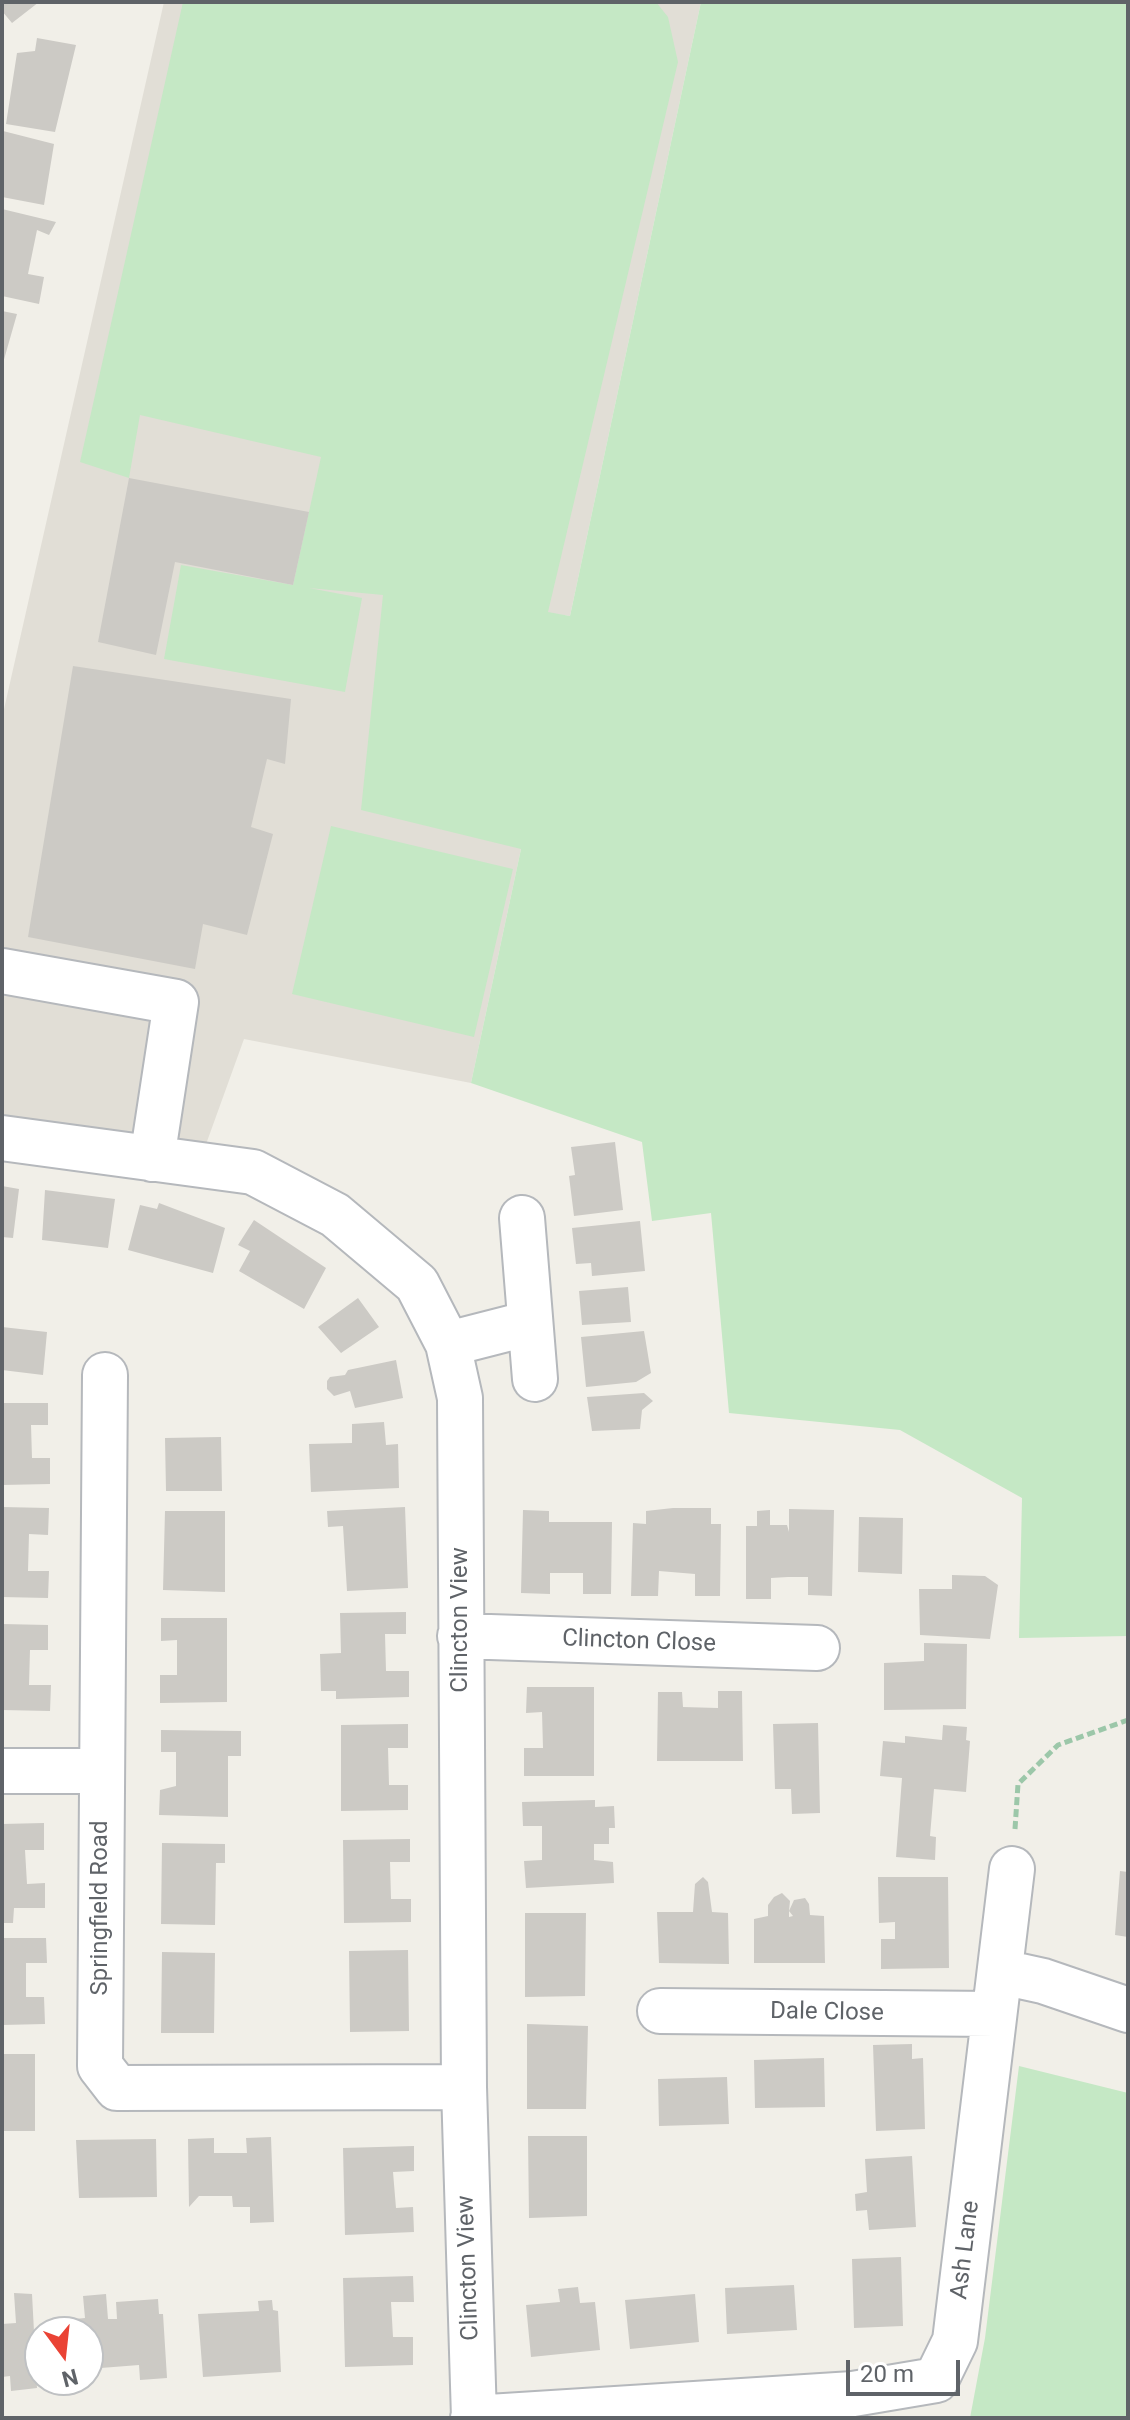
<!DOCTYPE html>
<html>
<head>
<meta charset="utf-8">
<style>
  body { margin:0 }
  #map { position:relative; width:1130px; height:2420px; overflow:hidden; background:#f1efe8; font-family:Roboto,sans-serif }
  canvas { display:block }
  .frame { position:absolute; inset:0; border:4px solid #5f6368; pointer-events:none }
  .north { position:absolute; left:24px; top:2316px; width:80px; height:80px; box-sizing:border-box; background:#fff; border:2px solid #bfc1c3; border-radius:50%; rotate:165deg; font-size:22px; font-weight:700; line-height:32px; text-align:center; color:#5f6368 }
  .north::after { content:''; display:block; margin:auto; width:28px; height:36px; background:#ea4335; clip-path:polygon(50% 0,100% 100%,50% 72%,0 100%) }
  .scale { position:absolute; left:846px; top:2360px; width:114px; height:36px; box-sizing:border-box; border:4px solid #5f6368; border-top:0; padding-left:10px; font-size:24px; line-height:28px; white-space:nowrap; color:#5f6368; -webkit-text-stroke:6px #fff; paint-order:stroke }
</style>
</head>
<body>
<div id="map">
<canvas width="1130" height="2420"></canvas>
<div class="frame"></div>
<div class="north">N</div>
<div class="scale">20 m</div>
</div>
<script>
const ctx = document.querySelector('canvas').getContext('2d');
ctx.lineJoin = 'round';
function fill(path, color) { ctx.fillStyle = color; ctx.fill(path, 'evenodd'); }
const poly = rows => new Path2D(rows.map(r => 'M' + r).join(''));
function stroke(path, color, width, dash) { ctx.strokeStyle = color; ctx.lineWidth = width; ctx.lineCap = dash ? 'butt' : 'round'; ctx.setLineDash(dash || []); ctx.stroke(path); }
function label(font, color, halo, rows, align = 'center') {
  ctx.font = font + ' Roboto,sans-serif'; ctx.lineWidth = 6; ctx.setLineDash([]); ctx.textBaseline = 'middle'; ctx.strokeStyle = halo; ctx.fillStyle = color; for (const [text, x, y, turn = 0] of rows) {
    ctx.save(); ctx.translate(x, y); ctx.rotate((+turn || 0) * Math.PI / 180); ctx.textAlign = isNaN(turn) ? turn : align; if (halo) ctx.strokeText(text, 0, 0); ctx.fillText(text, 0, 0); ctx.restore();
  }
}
fill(poly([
  [164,2,701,2,570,616,548,613,521,849,471,1083,244,1039,205,1147,2,1118,2,718]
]), '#e1ded6');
fill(poly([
  [183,2,656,2,668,17,678,62,548,612,570,616,701,2,1128,2,1128,1636,1019,1638,1022,1498,900,1430,729,1413,711,1213,652,1221,642,1142,471,1083,521,849,361,810,383,595,309,588,362,598,345,692,164,659,181,565,293,585,321,457,140,415,129,478,80,462],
  [331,826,513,869,474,1037,292,994],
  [1019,2066,1128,2093,1128,2418,970,2418,985,2338]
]), '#c5e8c5');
fill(poly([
  [2,2,39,2,12,23,2,11],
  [37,38,76,45,55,132,6,124,17,53,35,51],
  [3,131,54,144,44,205,2,197],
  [2,209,56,222,49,235,37,230,28,274,44,277,39,304,2,296],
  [2,311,17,314,3,363,2,363],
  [129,478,309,512,293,585,175,562,156,655,98,642],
  [73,666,291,699,285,764,267,759,251,827,273,834,247,935,203,924,195,969,28,937],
  [615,1142,623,1210,574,1216,569,1176,575,1175,571,1147],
  [2,1186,19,1189,13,1238,2,1237],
  [45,1190,115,1199,108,1248,42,1240],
  [159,1203,225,1228,213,1273,128,1250,140,1205,157,1209],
  [254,1220,326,1268,304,1309,239,1271,250,1251,238,1245],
  [640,1221,645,1271,592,1276,591,1263,576,1264,572,1228],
  [628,1287,631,1322,582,1325,579,1291],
  [358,1298,379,1327,341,1353,318,1327],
  [2,1327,47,1332,43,1375,2,1370],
  [644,1331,651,1373,636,1382,586,1387,581,1337],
  [396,1360,403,1398,355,1408,350,1391,334,1396,327,1389,327,1381,330,1377,345,1375,348,1370],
  [644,1393,653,1401,642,1410,640,1429,592,1431,587,1397],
  [2,1403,48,1403,48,1425,31,1425,32,1458,50,1458,50,1484,2,1485],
  [384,1422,386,1445,398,1444,399,1488,311,1492,309,1444,352,1443,352,1424],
  [221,1437,222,1491,166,1491,165,1438],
  [2,1507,49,1508,48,1535,29,1534,28,1571,49,1571,48,1598,2,1597],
  [405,1507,408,1588,347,1591,343,1526,328,1527,327,1511],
  [673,1508,711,1508,711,1524,721,1524,720,1596,695,1596,695,1574,659,1571,658,1596,631,1596,633,1523,646,1524,646,1511],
  [789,1509,834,1510,832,1596,808,1595,808,1577,788,1577,771,1578,771,1599,746,1599,746,1526,757,1526,757,1511,770,1510,770,1525,787,1525,789,1532],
  [523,1510,549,1511,549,1522,612,1522,611,1594,583,1594,583,1573,550,1573,550,1594,521,1593],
  [165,1511,225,1511,225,1592,163,1590],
  [859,1517,903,1518,902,1574,858,1572],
  [952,1575,985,1576,998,1585,990,1639,920,1635,919,1589,952,1589],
  [406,1612,406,1634,385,1634,386,1671,409,1671,409,1697,336,1699,336,1691,321,1691,320,1654,341,1653,340,1613],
  [161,1618,227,1618,227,1702,160,1703,160,1675,177,1675,177,1640,161,1641],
  [2,1624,48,1625,48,1650,30,1650,29,1685,51,1685,50,1711,2,1710],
  [924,1643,967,1644,966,1709,884,1710,884,1663,924,1661],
  [527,1687,594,1687,594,1776,524,1776,524,1748,543,1748,542,1712,526,1713],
  [718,1691,742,1691,743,1761,657,1761,658,1692,682,1692,683,1707,718,1708],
  [818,1723,820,1813,792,1814,791,1789,775,1789,773,1724],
  [408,1724,408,1748,388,1748,389,1785,408,1785,408,1810,341,1811,341,1725],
  [943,1725,967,1727,966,1740,970,1741,966,1792,934,1789,930,1836,936,1837,935,1860,896,1857,902,1778,880,1776,883,1741,905,1743,905,1736,942,1740],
  [161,1730,241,1731,241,1756,228,1756,228,1817,159,1815,160,1790,176,1786,176,1752,161,1752],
  [595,1800,595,1807,614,1806,615,1828,609,1828,609,1844,594,1844,594,1860,613,1862,614,1883,526,1888,524,1861,542,1860,542,1826,523,1826,522,1802],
  [44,1823,44,1850,25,1850,27,1884,45,1883,45,1908,14,1908,13,1923,2,1923,2,1824],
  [410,1839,410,1862,390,1862,391,1899,411,1899,411,1922,344,1923,343,1840],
  [162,1843,225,1844,225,1863,216,1863,215,1925,161,1924],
  [1120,1871,1128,1872,1128,1937,1115,1935],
  [703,1877,708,1882,712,1912,728,1913,729,1964,659,1963,657,1912,693,1912,695,1884],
  [878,1877,948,1877,949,1968,881,1969,881,1939,895,1939,895,1922,879,1923],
  [782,1893,790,1901,789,1911,789,1917,793,1916,789,1911,794,1900,805,1898,809,1904,810,1915,824,1916,825,1963,754,1963,754,1919,768,1916,768,1905,774,1897],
  [525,1913,586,1913,585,1996,525,1997],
  [2,1938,46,1938,47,1963,26,1963,26,1997,44,1997,45,2024,2,2025],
  [408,1950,409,2031,350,2032,349,1951],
  [162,1952,215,1953,214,2033,161,2033],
  [527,2024,588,2026,586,2109,527,2109],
  [912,2044,912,2059,923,2058,925,2129,876,2131,873,2045],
  [2,2054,35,2054,35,2131,2,2131],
  [824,2058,825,2107,755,2108,754,2060],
  [727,2077,729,2124,659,2126,658,2079],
  [528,2136,587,2136,587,2216,529,2218],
  [271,2137,274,2222,250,2223,250,2207,233,2207,232,2196,199,2196,189,2207,188,2139,214,2138,214,2153,247,2153,246,2138],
  [156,2139,157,2197,79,2198,76,2140],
  [414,2146,414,2171,393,2172,396,2208,413,2207,414,2232,345,2235,343,2148],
  [912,2156,916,2227,869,2230,867,2210,856,2211,855,2194,867,2192,865,2159],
  [901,2257,903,2326,854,2328,852,2259],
  [413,2276,414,2302,391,2302,393,2337,413,2337,413,2365,345,2367,343,2278],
  [794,2285,797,2330,727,2334,725,2288],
  [578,2287,580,2303,595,2302,600,2350,531,2357,526,2305,560,2302,558,2289],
  [14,2293,32,2294,37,2388,11,2391,10,2376,2,2377,2,2324,16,2323],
  [106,2294,108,2319,117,2319,116,2302,158,2299,159,2314,163,2314,167,2378,140,2380,139,2365,88,2369,88,2332,55,2332,54,2321,85,2318,83,2296],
  [695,2294,699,2342,630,2349,625,2300],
  [272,2300,273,2310,278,2311,281,2372,203,2377,198,2314,259,2311,258,2301]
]), '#cccac5');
const minor = poly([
  [2,971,176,1002,152,1159],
  [2,1138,253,1172,335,1215,417,1284,448,1344,460,1398,464,2087,474,2418],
  [522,1218,535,1379],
  [448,1344,530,1323],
  [105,1375,100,2066,117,2088,464,2087],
  [460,1636,817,1648],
  [2,1771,101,1771],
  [1002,1972,1043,1981,1128,2010],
  [660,2011,994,2014],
  [473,2418,853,2394,936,2380,955,2341,1012,1869]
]);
stroke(minor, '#b5b8bc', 48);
stroke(poly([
  [1015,1829,1018,1784,1058,1745,1128,1720]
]), '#9cc7a9', 5, [8, 4]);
stroke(minor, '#fff', 44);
label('24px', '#5f6368', '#fff', [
  ["Clincton View",461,1620,-90],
  ["Clincton Close",639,1642,2],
  ["Springfield Road",101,1908,-90],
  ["Dale Close",827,2013,1],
  ["Ash Lane",966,2250,-83],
  ["Clincton View",469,2268,-92]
]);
</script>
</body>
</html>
